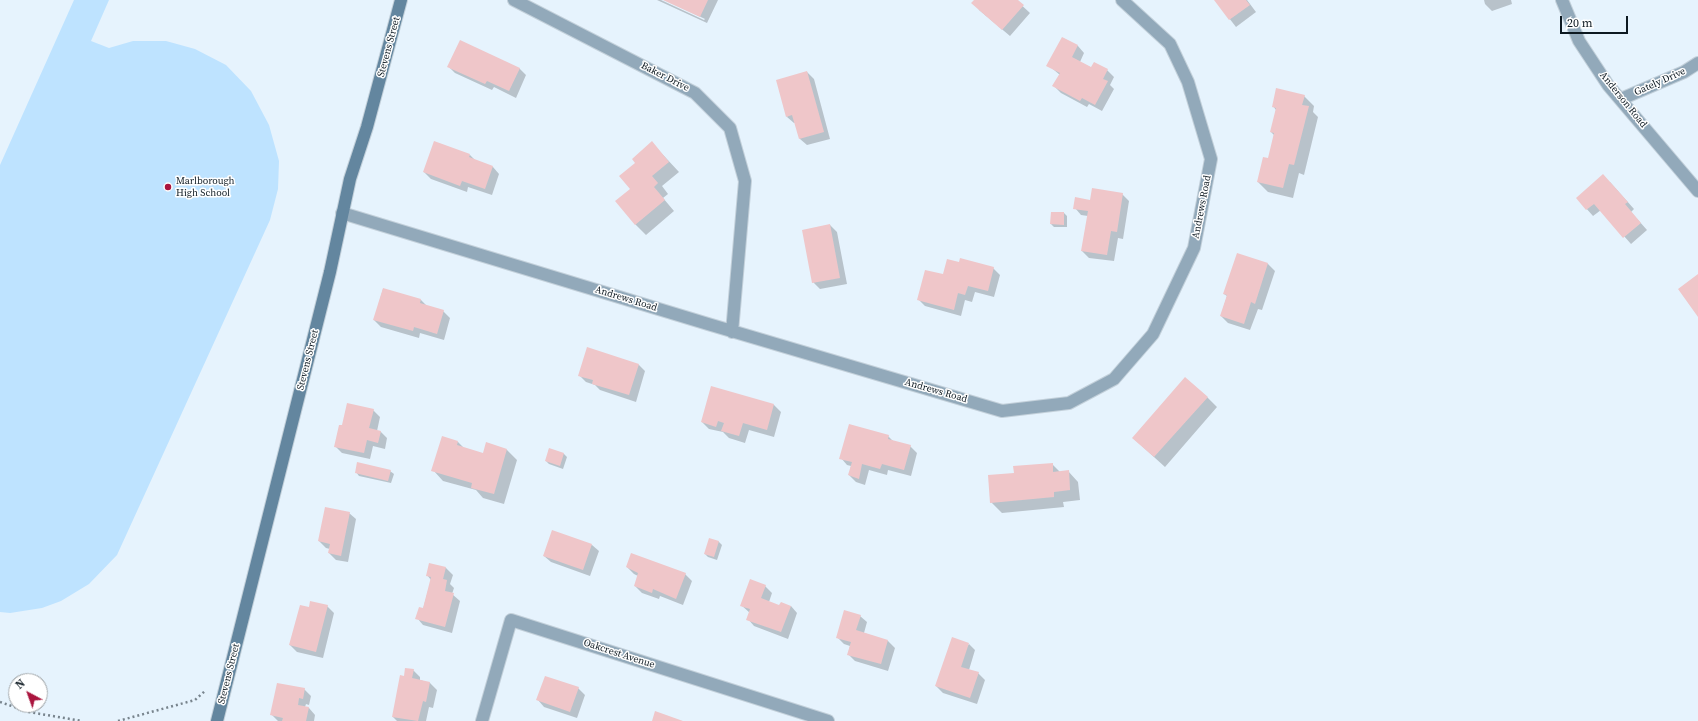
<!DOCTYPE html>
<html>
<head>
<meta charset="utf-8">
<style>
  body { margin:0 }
  #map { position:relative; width:1698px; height:721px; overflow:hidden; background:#e6f3fd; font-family:"Source Serif 4",serif }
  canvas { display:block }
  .north { position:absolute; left:8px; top:673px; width:40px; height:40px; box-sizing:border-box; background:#fff; border:1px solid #9ea3a6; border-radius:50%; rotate:319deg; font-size:11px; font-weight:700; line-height:16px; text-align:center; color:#0d1921 }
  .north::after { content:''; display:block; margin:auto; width:14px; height:18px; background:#aa153e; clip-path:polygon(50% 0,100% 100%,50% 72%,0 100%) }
  .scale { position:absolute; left:1560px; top:16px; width:68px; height:18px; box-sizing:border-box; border:2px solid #0d1921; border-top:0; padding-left:5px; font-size:12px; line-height:14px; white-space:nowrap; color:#0d1921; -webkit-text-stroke:3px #fff; paint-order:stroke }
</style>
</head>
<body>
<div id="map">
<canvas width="1698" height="721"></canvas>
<div class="north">N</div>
<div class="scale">20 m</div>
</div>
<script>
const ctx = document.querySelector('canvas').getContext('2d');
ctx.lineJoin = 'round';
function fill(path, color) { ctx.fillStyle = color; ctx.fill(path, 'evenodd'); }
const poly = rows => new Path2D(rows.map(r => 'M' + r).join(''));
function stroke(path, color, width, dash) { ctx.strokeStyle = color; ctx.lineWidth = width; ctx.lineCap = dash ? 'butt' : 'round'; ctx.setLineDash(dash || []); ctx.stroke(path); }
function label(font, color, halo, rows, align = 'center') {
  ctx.font = font + ' "Source Serif 4",serif'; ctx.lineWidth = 3; ctx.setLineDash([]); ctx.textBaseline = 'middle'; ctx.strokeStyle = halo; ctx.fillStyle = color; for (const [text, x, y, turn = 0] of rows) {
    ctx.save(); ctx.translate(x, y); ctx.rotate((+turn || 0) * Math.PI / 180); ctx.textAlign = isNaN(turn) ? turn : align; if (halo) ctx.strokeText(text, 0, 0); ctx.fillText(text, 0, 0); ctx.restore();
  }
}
fill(poly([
  [74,0,109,0,91,41,109,48,133,41,166,41,195,49,226,65,251,91,269,125,279,161,278,189,270,220,117,555,89,584,61,601,42,608,10,613,0,612,0,165]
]), '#bee3ff');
fill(poly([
  [657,0,661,0,704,20,705,19,665,0,718,0,707,23],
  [975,0,1016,0,1030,13,1010,36,979,10],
  [1215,0,1247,0,1256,12,1236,27],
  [1484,0,1511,0,1512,4,1492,11,1485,4],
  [1063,38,1078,46,1084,53,1080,62,1092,68,1107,70,1114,77,1110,85,1114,89,1102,111,1089,104,1087,107,1061,93,1054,86,1060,75,1048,65],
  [448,66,519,68,526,75,516,98,494,87,492,90,455,73],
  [807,72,814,79,830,139,807,145,800,139,796,123,794,123,787,117],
  [1304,96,1314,106,1313,112,1318,117,1304,175,1299,173,1293,198,1268,192,1258,182,1269,159,1274,135,1271,132,1276,110,1273,106],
  [652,143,679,172,662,186,668,194,663,198,674,211,646,235,635,224,631,189,637,163],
  [470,155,476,161,493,167,499,174,492,195,468,187,467,192,431,179,424,172],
  [1610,182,1634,209,1631,212,1647,230,1631,244,1601,210,1593,216,1577,198],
  [1122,194,1129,201,1123,239,1118,238,1114,261,1089,258,1082,251,1088,216,1081,215,1075,208,1091,201],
  [1064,213,1067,216,1067,227,1054,227,1051,224],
  [830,225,837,232,847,284,820,289,813,282],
  [1238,254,1268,264,1275,271,1262,310,1258,309,1250,330,1228,323,1221,316,1227,296,1224,294],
  [993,268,1000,275,994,297,975,292,972,302,965,300,961,316,925,306,918,299,943,275],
  [383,289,421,300,427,306,443,311,450,318,444,340,420,333,419,338,381,327,374,320],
  [639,365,645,371,636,402,600,390,595,385,586,382,579,375],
  [712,388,774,405,781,412,774,437,749,430,745,443,729,438,723,432,709,429,702,422],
  [1207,397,1217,407,1165,467,1133,438],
  [373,410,380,417,377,431,380,431,387,438,385,449,373,446,370,459,342,453,335,446,343,427],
  [888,436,894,442,910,446,917,453,911,476,888,470,887,475,869,470,865,485,856,482,849,475,851,466,847,465,841,458],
  [442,438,458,442,464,448,484,454,487,443,507,450,517,460,504,504,483,498,476,490,443,481,433,470],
  [549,449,564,454,567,457,563,469,549,464,546,461],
  [1052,464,1060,472,1068,471,1078,482,1080,500,1063,502,1064,507,1002,513,991,502,1015,474],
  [390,471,394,474,391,483,359,476,356,472],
  [349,513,356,519,348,562,336,560,329,553,330,549,326,548,319,541],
  [718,541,722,545,717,560,708,557,705,554],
  [592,545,599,551,590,576,551,562,544,556],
  [430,564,446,568,453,575,450,584,454,588,452,594,460,601,452,633,423,625,417,618,423,609,431,580,427,575],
  [627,567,685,574,692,581,683,605,660,596,659,599,642,593,635,586,638,576,634,574],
  [765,586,772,593,769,602,780,606,791,606,797,613,788,639,754,626,748,619,750,613,741,605],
  [327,606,334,613,323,658,297,652,290,645,309,608],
  [860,616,867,622,864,633,888,641,895,648,888,671,855,661,848,654,850,646,844,644,837,637],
  [969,644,975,650,969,670,978,673,985,680,977,704,943,693,936,686],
  [413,670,420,677,420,680,430,683,437,690,433,708,429,707,426,721,397,721,393,717,404,677],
  [578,688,585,695,577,718,544,707,538,700],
  [304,689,311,696,309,705,306,704,305,707,309,708,315,715,314,721,278,721,272,715]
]), '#0003');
fill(poly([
  [663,0,708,0,700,17],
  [974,0,1018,0,1024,5,1002,30,971,3],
  [1214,0,1246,0,1250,5,1229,20],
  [1062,37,1078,45,1072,57,1091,67,1094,62,1108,69,1103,79,1108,81,1095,105,1082,98,1080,101,1052,86,1060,73,1046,66],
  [460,40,520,68,509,91,487,81,485,84,447,67],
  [807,71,824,132,799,139,792,115,786,117,776,80],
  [1276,88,1305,95,1302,105,1309,106,1294,165,1289,164,1283,188,1257,182,1263,157,1268,158,1274,133,1270,132,1276,108,1272,107],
  [434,141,470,154,469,157,493,166,485,189,462,181,460,186,423,172],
  [652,141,669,162,652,176,658,183,654,187,665,200,635,225,615,201,630,189,619,176,635,163,632,159],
  [1603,174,1628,202,1625,204,1641,223,1623,238,1594,204,1586,210,1576,198],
  [1092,188,1123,193,1117,232,1111,231,1107,255,1081,251,1088,211,1073,209,1075,197,1090,200],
  [1051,212,1064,212,1064,225,1050,224],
  [830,224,840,278,812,283,802,230],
  [1237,253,1268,263,1255,304,1251,302,1244,324,1220,316,1227,295,1223,294],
  [960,258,994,267,988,291,968,286,965,295,958,293,954,310,917,300,925,270,943,274,947,259,959,262],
  [1698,274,1698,317,1678,289],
  [383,288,421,299,420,303,444,310,437,334,414,327,413,331,373,320],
  [587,347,639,364,629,395,592,384,593,380,578,376],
  [1185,377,1208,397,1154,457,1132,438],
  [711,386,774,404,767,430,743,423,739,436,721,431,724,423,718,421,716,427,701,422],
  [347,403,374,409,369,428,381,431,378,443,367,440,364,453,334,447,339,425,342,425],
  [849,424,889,435,888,439,911,445,904,470,882,464,880,469,862,464,859,479,848,475,852,462,839,459],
  [442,436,458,441,457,445,483,453,486,442,507,449,494,494,471,488,472,483,431,471],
  [549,448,564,453,560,466,545,461],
  [357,462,391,470,388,481,355,473],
  [1053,463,1053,472,1069,470,1070,490,1054,492,1054,497,990,503,988,475,1014,473,1013,466],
  [325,507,350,512,341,556,328,553,330,544,318,541],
  [552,530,592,544,583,570,543,556],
  [709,538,719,541,714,557,704,554],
  [631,553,686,573,676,599,653,589,652,593,634,586,638,573,626,567],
  [429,563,446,567,443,579,447,580,445,591,454,593,445,627,415,619,419,607,423,608,431,577,426,576],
  [750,579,766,585,761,598,779,605,781,602,791,606,781,632,746,620,750,609,740,606],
  [310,601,328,605,316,652,289,645,300,605,309,607],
  [844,610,861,615,856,630,888,640,881,664,847,655,851,642,836,638],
  [952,637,969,643,961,667,979,672,970,698,935,686],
  [405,668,414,669,412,678,430,682,426,702,423,701,418,721,392,717,400,675,404,676],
  [545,676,579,687,570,712,536,700],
  [277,683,305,688,303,699,299,698,298,705,309,707,306,721,282,721,283,718,270,715],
  [655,711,683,721,652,721]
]), '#efc6c9');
const street = poly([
  [514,0,695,93,730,128,745,181,732,332],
  [1562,0,1579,41,1608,85,1698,191],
  [1621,99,1684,72,1698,63],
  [342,213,708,324,1002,411,1069,403,1114,379,1153,334,1194,248,1211,159,1188,82,1170,44,1122,0],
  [482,721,511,620,828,721]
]);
const secondary = poly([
  [217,721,330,272,350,179,367,127,401,0]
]);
stroke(street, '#c3d0da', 14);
stroke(secondary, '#c3d0da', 14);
stroke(poly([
  [0,702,29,712,82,721],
  [118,721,195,700,205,691]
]), '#78848d', 2.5, [2, 3]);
stroke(street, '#92a9ba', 12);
stroke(secondary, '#63869f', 12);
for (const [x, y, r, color] of [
  [168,187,4,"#aa153e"]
]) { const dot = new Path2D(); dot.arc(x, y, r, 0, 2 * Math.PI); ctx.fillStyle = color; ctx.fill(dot); stroke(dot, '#fff', 1.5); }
label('10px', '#0d1921', '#fff', [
  ["Stevens Street",389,47,-75],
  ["Baker Drive",665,77,27],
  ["Gately Drive",1660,82,-24],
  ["Anderson Road",1623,100,51],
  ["Andrews Road",1202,207,-79],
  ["Andrews Road",626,299,17],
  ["Stevens Street",308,360,-76],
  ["Andrews Road",936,391,16],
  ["Oakcrest Avenue",619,654,18],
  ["Stevens Street",229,674,-76]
]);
label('10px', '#0d1921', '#fff', [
  ["Marlborough",176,181],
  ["High School",176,193]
], 'left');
</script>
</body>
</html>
